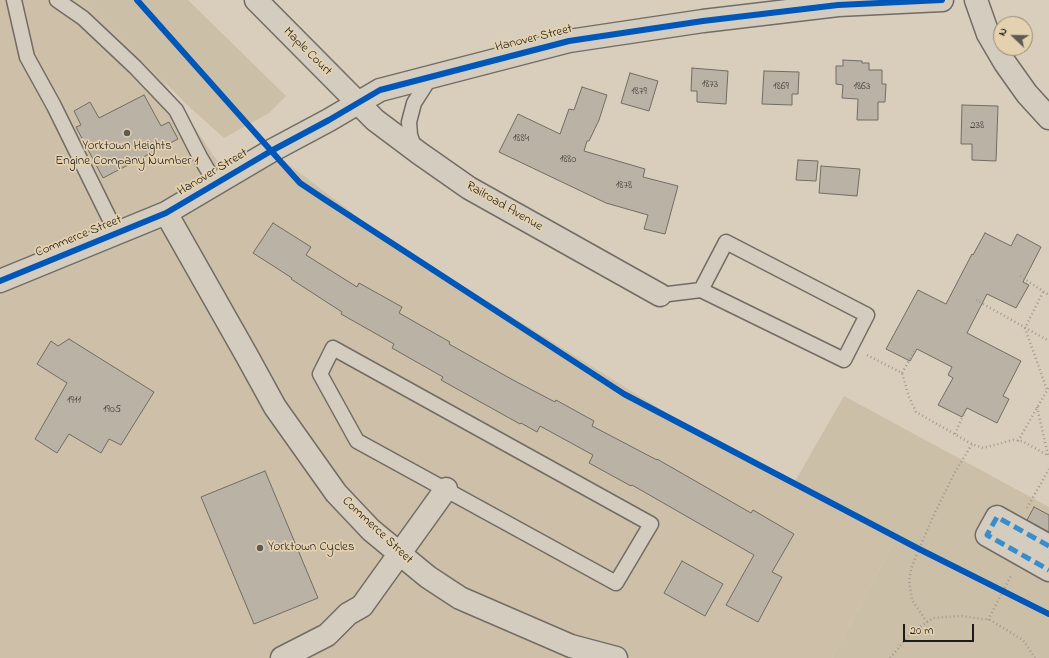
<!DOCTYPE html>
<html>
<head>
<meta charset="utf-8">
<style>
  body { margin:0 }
  #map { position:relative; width:1049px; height:658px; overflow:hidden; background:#d8cebb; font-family:"Indie Flower",sans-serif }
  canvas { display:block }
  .north { position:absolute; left:993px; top:16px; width:40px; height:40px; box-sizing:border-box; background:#e4d1af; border:1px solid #948974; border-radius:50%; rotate:292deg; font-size:11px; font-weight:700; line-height:16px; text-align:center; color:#1c1c1c }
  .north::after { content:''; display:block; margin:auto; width:14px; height:18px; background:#5e5a54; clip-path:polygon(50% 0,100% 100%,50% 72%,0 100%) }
  .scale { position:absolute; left:903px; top:624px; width:71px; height:18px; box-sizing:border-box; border:2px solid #1c1c1c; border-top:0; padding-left:5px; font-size:12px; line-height:14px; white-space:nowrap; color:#1c1c1c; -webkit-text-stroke:3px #e4d1af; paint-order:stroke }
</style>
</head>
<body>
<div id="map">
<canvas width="1049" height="658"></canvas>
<div class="north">N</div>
<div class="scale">20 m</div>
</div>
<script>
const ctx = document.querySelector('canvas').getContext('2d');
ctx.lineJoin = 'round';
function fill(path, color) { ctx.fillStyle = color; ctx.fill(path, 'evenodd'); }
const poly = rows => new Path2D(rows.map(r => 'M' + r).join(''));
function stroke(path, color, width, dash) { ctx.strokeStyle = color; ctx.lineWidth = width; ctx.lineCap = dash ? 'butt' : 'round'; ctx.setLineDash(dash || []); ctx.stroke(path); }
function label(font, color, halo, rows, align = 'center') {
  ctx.font = font + ' "Indie Flower",sans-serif'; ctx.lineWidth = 3.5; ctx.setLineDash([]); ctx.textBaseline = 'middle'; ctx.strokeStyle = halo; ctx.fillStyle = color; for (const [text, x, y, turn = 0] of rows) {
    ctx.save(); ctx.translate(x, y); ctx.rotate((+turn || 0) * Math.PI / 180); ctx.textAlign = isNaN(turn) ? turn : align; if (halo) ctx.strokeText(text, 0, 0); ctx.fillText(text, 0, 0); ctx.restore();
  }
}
fill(poly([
  [0,0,109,0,228,177,271,151,383,236,692,429,897,537,832,658,0,658]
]), '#cec0a8');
fill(poly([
  [86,0,188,0,286,96,269,113,224,138,185,103],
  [844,396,1049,507,1049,658,832,658,897,537,794,483]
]), '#ccbfa7');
const building = poly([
  [843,60,862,61,862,63,869,63,869,70,882,70,882,84,886,84,885,102,878,102,878,120,857,120,858,99,842,98,843,85,836,84,836,66,843,66,843,60],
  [692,68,728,71,726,104,697,102,697,91,691,91,692,68],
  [764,71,799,72,798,94,792,94,792,105,762,104,764,71],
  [630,73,658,81,649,111,621,103,630,73],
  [582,87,607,95,599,120,589,141,587,141,584,151,645,169,643,177,678,186,665,234,644,229,648,215,606,203,499,152,518,114,560,134,569,109,574,110,582,87],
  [144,95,161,126,169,122,178,139,103,178,76,127,81,125,74,111,90,102,99,118,144,95],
  [962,105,998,106,996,161,972,160,972,144,961,144,962,105],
  [798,160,818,161,816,181,796,180,798,160],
  [821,166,860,169,857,196,819,193,821,166],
  [273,223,311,247,306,255,357,287,359,283,402,307,399,313,450,342,449,344,513,380,555,402,556,400,594,421,592,426,657,460,657,459,751,513,753,510,794,534,772,572,782,577,758,622,726,605,754,555,632,485,631,486,589,463,593,455,540,426,537,432,521,423,520,424,441,380,443,377,392,348,394,344,341,314,342,312,291,279,292,278,253,253,273,223],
  [985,233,1011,246,1017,234,1041,247,1023,282,1029,285,1016,308,987,294,967,333,1021,361,1003,396,1009,399,997,423,967,408,962,417,938,405,953,378,948,375,952,367,917,349,910,361,886,349,918,290,946,304,972,254,973,255,985,233],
  [69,339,154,392,121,445,109,439,101,453,69,434,57,453,35,439,67,383,37,364,51,341,58,346,69,339],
  [265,471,318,598,254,624,201,497,265,471],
  [1034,507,1049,515,1049,532,1027,520,1034,507],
  [682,561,723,584,705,616,664,593,682,561]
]);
fill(building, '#b9b2a5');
stroke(building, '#716c64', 1);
const lane = poly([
  [14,0,27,57,54,106,117,234],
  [57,0,83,18,135,67,176,110,200,157,216,184],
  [415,150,410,135,409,122,414,103,430,78],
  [660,295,701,290,844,360,867,315,726,242,701,290],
  [333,348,651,524,616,583,357,441,320,374,333,348]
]);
const street = poly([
  [256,0,375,120,419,153,469,188,660,295],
  [976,0,988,34,1005,63,1027,94,1049,118],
  [1049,546,997,517,987,535,1049,570],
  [282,658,327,635,348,614,362,606,446,489]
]);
const secondary = poly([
  [166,213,247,356,275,407,336,493,371,530,428,577,460,598,571,646,616,658],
  [0,281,166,213,271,151,329,120,380,90,569,41,703,21,838,5,942,0]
]);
stroke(lane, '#716c64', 17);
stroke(street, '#716c64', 25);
stroke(secondary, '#716c64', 25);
stroke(poly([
  [1020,276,1049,295],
  [1043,292,1025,328,1047,390],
  [976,300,1049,341],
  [867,355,902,373,909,397,916,412,972,444,983,448,1013,440,1022,441,1049,456],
  [902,373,915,350],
  [1037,407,1048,455],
  [955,434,966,409],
  [1018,441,1049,387],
  [1027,508,1049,469],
  [988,620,1012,574],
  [927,622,912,600,909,580,912,566,931,521,954,474,972,444],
  [890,658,910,634,933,618,961,616,990,620,1023,640,1035,658]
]), '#a09a8f', 2.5, [1, 3]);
stroke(lane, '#d4ccbf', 14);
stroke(street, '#d4ccbf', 22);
stroke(secondary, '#d4ccbf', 22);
stroke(poly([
  [1049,546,997,517,987,535,1049,570]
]), '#388dca', 5, [10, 5]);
stroke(poly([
  [137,0,282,163,300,183,324,199,624,394,919,549,1049,614],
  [0,281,166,213,271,151,329,120,380,90,569,41,703,21,838,5,942,0]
]), '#0057b8', 6);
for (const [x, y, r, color] of [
  [127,133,4,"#5e5a54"],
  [260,548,4,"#5e5a54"]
]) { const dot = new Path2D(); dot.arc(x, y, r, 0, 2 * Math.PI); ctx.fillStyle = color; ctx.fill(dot); stroke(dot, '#e4d1af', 1.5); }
label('11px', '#43423e', null, [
  ["1873",710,85],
  ["1869",781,87],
  ["1863",862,87],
  ["1879",639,92],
  ["238",977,126],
  ["1884",521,139],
  ["1880",568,160],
  ["1878",624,186],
  ["1911",74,401],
  ["1905",112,410]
]);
label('13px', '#1c1c1c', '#e4d1af', [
  ["Hanover Street",534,39,-14],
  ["Maple Court",307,52,45],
  ["Hanover Street",213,173,-31],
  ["Railroad Avenue",504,207,30],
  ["Commerce Street",79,237,-22],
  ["Commerce Street",377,531,43]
]);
label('13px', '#1c1c1c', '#e4d1af', [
  ["Yorktown Heights",127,147],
  ["Engine Company Number 1",127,162],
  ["Yorktown Cycles",268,548,"left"]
]);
</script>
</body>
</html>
